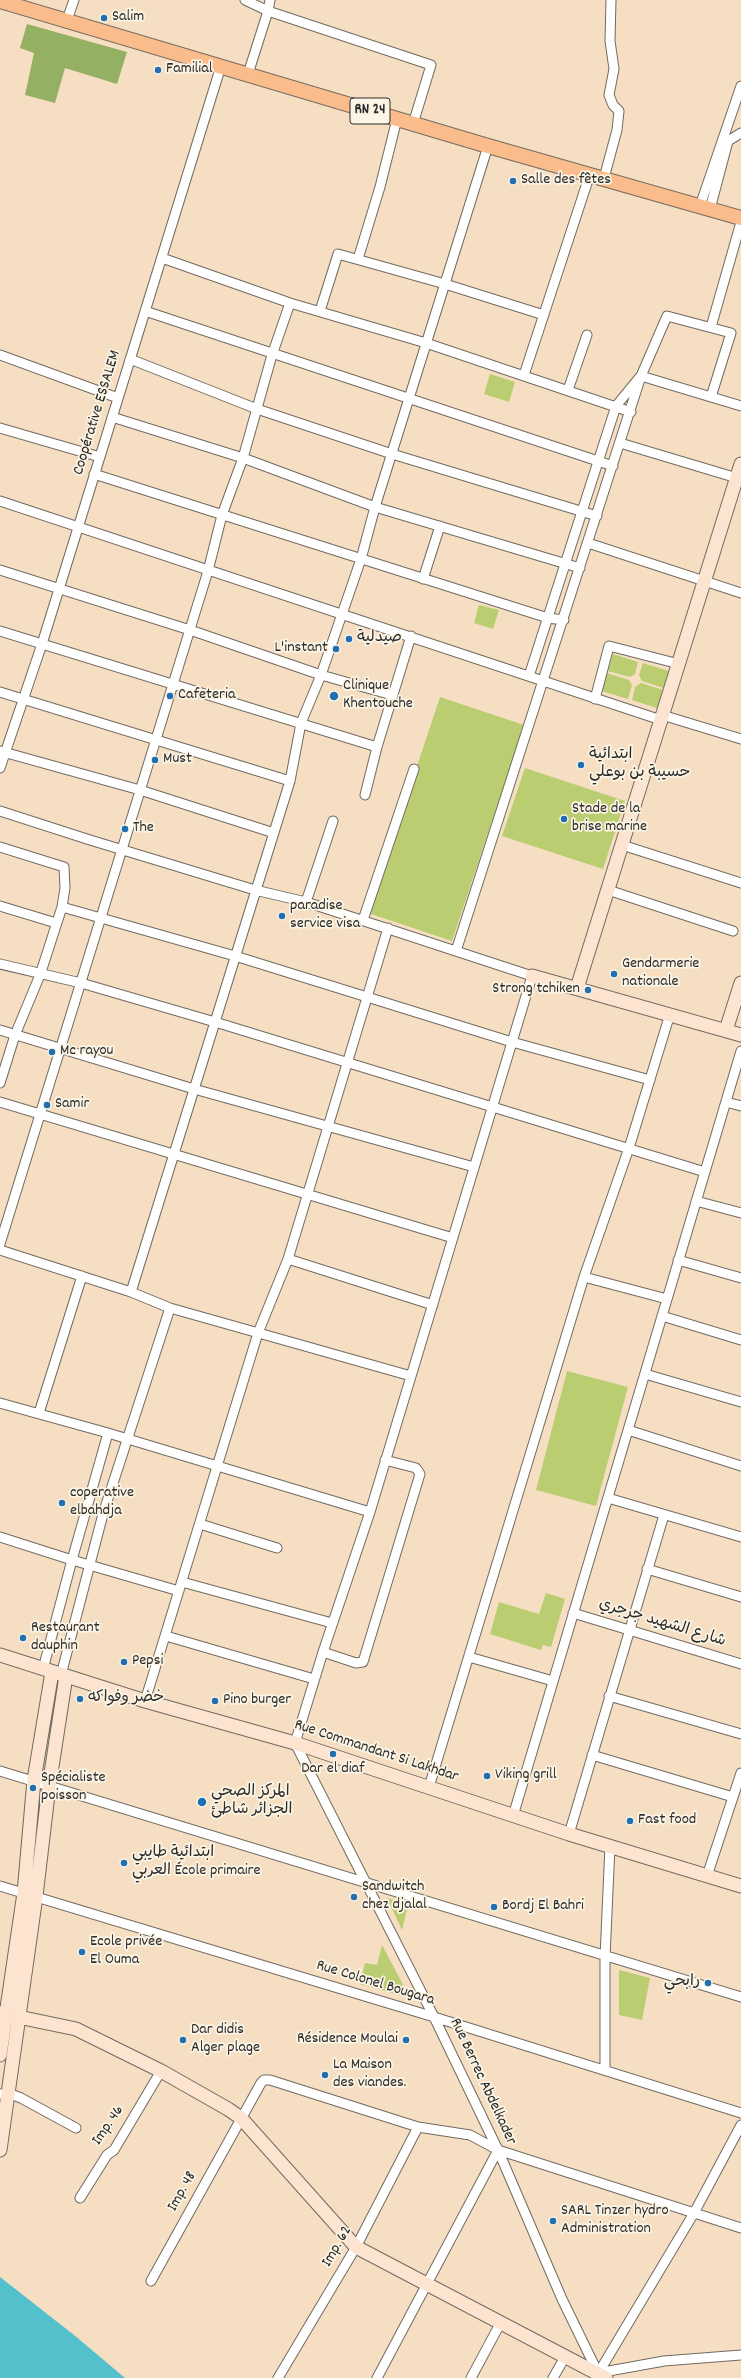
<!DOCTYPE html>
<html>
<head>
<meta charset="utf-8">
<style>
  body { margin:0 }
  canvas { display:block; background:#f5dec2 }
</style>
</head>
<body>
<canvas width="741" height="2378"></canvas>
<script>
const ctx = document.querySelector('canvas').getContext('2d');
ctx.lineJoin = 'round';
function fill(path, color) { ctx.fillStyle = color; ctx.fill(path, 'evenodd'); }
const poly = rows => new Path2D(rows.map(r => 'M' + r).join(''));
function stroke(path, color, width, dash) { ctx.strokeStyle = color; ctx.lineWidth = width; ctx.lineCap = dash ? 'butt' : 'round'; ctx.setLineDash(dash || []); ctx.stroke(path); }
function label(font, color, halo, rows, align = 'center') {
  ctx.font = font + ' Dekko,"Playpen Sans Arabic",sans-serif'; ctx.lineWidth = 3.5; ctx.setLineDash([]); ctx.textBaseline = 'middle'; ctx.strokeStyle = halo; ctx.fillStyle = color; for (const [text, x, y, turn = 0] of rows) {
    ctx.save(); ctx.translate(x, y); ctx.rotate((+turn || 0) * Math.PI / 180); ctx.textAlign = isNaN(turn) ? turn : align; if (halo) ctx.strokeText(text, 0, 0); ctx.fillText(text, 0, 0); ctx.restore();
  }
}
fill(poly([
  [490,374,515,382,509,402,484,394],
  [479,605,499,610,493,629,474,623],
  [613,654,638,662,635,674,630,677,608,671],
  [643,663,669,671,664,688,642,681,639,675],
  [607,673,629,680,632,685,628,699,602,691],
  [641,683,663,690,657,708,632,700,635,687],
  [440,697,524,725,452,941,368,913],
  [525,768,625,801,603,869,502,836],
  [567,1371,628,1387,596,1506,536,1490],
  [546,1593,565,1599,551,1647,543,1645,541,1650,490,1634,499,1602,539,1614],
  [387,1898,408,1905,402,1930],
  [382,1945,410,1998,360,1984,365,1963,377,1965],
  [619,1970,650,1978,642,2020,619,2015]
]), '#bbcd71');
fill(poly([
  [27,24,127,52,117,84,65,68,55,103,25,95,34,53,20,48]
]), '#94b063');
fill(poly([
  [0,2277,74,2335,125,2378,0,2378]
]), '#53c0cc');
const street = poly([
  [245,0,268,11,270,0],
  [67,20,74,0],
  [248,74,268,11,431,65,413,124],
  [604,178,617,130,619,111,613,105,609,95,614,69,610,41,611,0],
  [700,206,741,86],
  [710,209,728,141,741,133],
  [162,258,290,303,426,343,631,412],
  [358,259,380,187,397,119],
  [145,311,613,466],
  [320,311,338,254,445,284,544,315],
  [711,327,741,222],
  [0,355,118,398],
  [130,359,257,409,392,454,597,516],
  [524,375,590,174],
  [641,376,741,406],
  [568,390,587,335],
  [112,417,243,458,375,507,580,568],
  [0,428,100,457],
  [620,443,737,478],
  [94,474,548,618,564,620],
  [0,501,661,720],
  [588,543,741,593],
  [0,570,190,630,321,675,392,695],
  [423,579,440,526],
  [0,631,377,747,411,636],
  [529,676,616,406,639,378],
  [0,692,290,781],
  [595,699,609,646,679,664],
  [662,715,741,739],
  [0,751,140,790,274,833],
  [0,768,42,644,221,66],
  [365,795,377,747],
  [0,811,90,840,255,890,306,902,532,976,370,1512,323,1652,295,1743,434,2017,498,2150,562,2299,598,2373],
  [622,845,741,883],
  [0,847,64,867,65,888,62,907,40,975,15,1035,0,1083],
  [608,890,733,931],
  [306,902,333,821],
  [0,906,56,923],
  [62,907,235,956,512,1042,650,1080],
  [363,920,414,769],
  [456,951,641,376,667,316,731,333,711,397],
  [0,964,81,983,215,1022,705,1172],
  [0,1030,194,1089,474,1167],
  [0,1102,453,1238],
  [726,1102,741,1106],
  [696,1201,741,1213],
  [0,1244,208,571,222,515,243,458,272,355,290,303],
  [0,1250,131,1292,170,1308,411,1376],
  [288,1259,433,1305],
  [678,1260,741,1278],
  [584,1277,667,1299],
  [131,1292,290,781,301,723,321,675,361,559,375,507,488,146],
  [662,1316,741,1340],
  [645,1374,741,1402],
  [0,1403,108,1433,370,1512],
  [39,1413,82,1276],
  [628,1430,741,1466],
  [108,1433,72,1560,179,1591],
  [608,1498,741,1537],
  [200,1524,277,1548],
  [0,1537,72,1560,43,1669],
  [647,1569,741,1597],
  [182,1582,332,1623],
  [573,1613,741,1664],
  [166,1636,314,1679],
  [323,1652,356,1663,363,1662,420,1474,416,1468,385,1460],
  [469,1657,553,1681],
  [61,1675,103,1514,170,1308],
  [609,1696,741,1734],
  [145,1701,258,1333,288,1259,388,928],
  [592,1755,733,1797],
  [0,1771,741,1997],
  [429,1787,584,1277,629,1148,670,1014],
  [513,1816,741,1051],
  [569,1834,664,1515],
  [707,1876,741,1773],
  [0,1886,434,2017,741,2113],
  [605,2070,605,1957,610,1846],
  [0,2094,8,2093,21,2098,76,2128],
  [80,2198,107,2155,114,2150,161,2071],
  [151,2281,261,2083,264,2080,270,2080,418,2127,470,2135,498,2150,741,2228],
  [598,2373,664,2361,741,2355],
  [596,2377,694,2213,741,2125],
  [278,2378,356,2247,418,2127],
  [377,2378,498,2150],
  [471,2378,500,2324],
  [553,2378,565,2357]
]);
const secondary = poly([
  [532,976,741,1035],
  [577,988,741,464],
  [726,1030,741,983],
  [0,1655,145,1701,295,1743,569,1834,741,1886],
  [0,2013,76,2029,161,2071,228,2109,241,2118,356,2247,606,2378],
  [0,2055,24,1893,34,1780,52,1672],
  [0,2150,36,1896,49,1786,66,1676]
]);
const primary = poly([
  [0,1,488,146,741,218]
]);
stroke(street, '#726a60', 11);
stroke(secondary, '#726a60', 15);
stroke(primary, '#726a60', 16);
stroke(street, '#fff', 9);
stroke(secondary, '#fde4d1', 13);
stroke(primary, '#fabc8b', 14);
for (const [x, y, r, color] of [
  [104,18,4,"#1f6fb2"],
  [158,70,4,"#1f6fb2"],
  [513,181,4,"#1f6fb2"],
  [349,639,4,"#1f6fb2"],
  [336,649,4,"#1f6fb2"],
  [170,696,4,"#1f6fb2"],
  [334,696,5,"#1f6fb2"],
  [155,760,4,"#1f6fb2"],
  [581,765,4,"#1f6fb2"],
  [564,819,4,"#1f6fb2"],
  [125,829,4,"#1f6fb2"],
  [282,916,4,"#1f6fb2"],
  [614,974,4,"#1f6fb2"],
  [588,990,4,"#1f6fb2"],
  [52,1052,4,"#1f6fb2"],
  [47,1105,4,"#1f6fb2"],
  [62,1503,4,"#1f6fb2"],
  [23,1638,4,"#1f6fb2"],
  [124,1662,4,"#1f6fb2"],
  [80,1699,4,"#1f6fb2"],
  [215,1701,4,"#1f6fb2"],
  [333,1754,4,"#1f6fb2"],
  [487,1776,4,"#1f6fb2"],
  [33,1788,4,"#1f6fb2"],
  [202,1802,5,"#1f6fb2"],
  [630,1821,4,"#1f6fb2"],
  [124,1863,4,"#1f6fb2"],
  [354,1897,4,"#1f6fb2"],
  [494,1907,4,"#1f6fb2"],
  [82,1952,4,"#1f6fb2"],
  [708,1983,4,"#1f6fb2"],
  [183,2040,4,"#1f6fb2"],
  [406,2040,4,"#1f6fb2"],
  [325,2075,4,"#1f6fb2"],
  [553,2221,4,"#1f6fb2"]
]) { const dot = new Path2D(); dot.arc(x, y, r, 0, 2 * Math.PI); ctx.fillStyle = color; ctx.fill(dot); stroke(dot, '#fcf5e5', 1.5); }
for (const [x, y, w] of [
  [370,111,40]
]) { const box = new Path2D(); box.roundRect(x - w / 2, y - 13, w, 26, 3); ctx.fillStyle = '#fcf5e5'; ctx.fill(box); stroke(box, '#2b2b2b', 1); }
label('bold 15px', '#2b2b2b', null, [
  ["RN 24",370,111]
]);
label('16px', '#2b2b2b', '#fcf5e5', [
  ["Salim",112,18],
  ["Familial",166,70],
  ["Salle des fêtes",521,181],
  ["صيدلية",357,639],
  ["L'instant",328,649,"right"],
  ["Clinique",343,687],
  ["Khentouche",343,705],
  ["Cafeteria",178,696],
  ["ابتدائية",589,756],
  ["حسيبة بن بوعلي",589,774],
  ["Must",163,760],
  ["Stade de la",572,810],
  ["brise marine",572,828],
  ["The",133,829],
  ["paradise",290,907],
  ["service visa",290,925],
  ["Gendarmerie",622,965],
  ["nationale",622,983],
  ["Strong tchiken",580,990,"right"],
  ["Mc rayou",60,1052],
  ["Samir",55,1105],
  ["coperative",70,1494],
  ["elbahdja",70,1512],
  ["Restaurant",31,1629],
  ["dauphin",31,1647],
  ["Pepsi",132,1662],
  ["خضر وفواكه",88,1699],
  ["Pino burger",223,1701],
  ["Dar el diaf",333,1770,"center"],
  ["Viking grill",495,1776],
  ["Spécialiste",41,1779],
  ["poisson",41,1797],
  ["المركز الصحي",211,1793],
  ["الجزائر شاطئ",211,1811],
  ["Fast food",638,1821],
  ["ابتدائية طايبي",132,1854],
  ["العربي École primaire",132,1872],
  ["Sandwitch",362,1888],
  ["chez djalal",362,1906],
  ["Bordj El Bahri",502,1907],
  ["Ecole privée",90,1943],
  ["El Ouma",90,1961],
  ["رابحي",700,1983,"right"],
  ["Dar didis",191,2031],
  ["Alger plage",191,2049],
  ["Résidence Moulai",398,2040,"right"],
  ["La Maison",333,2066],
  ["des viandes.",333,2084],
  ["SARL Tinzer hydro",561,2212],
  ["Administration",561,2230]
], 'left');
label('16px', '#2b2b2b', '#fcf5e5', [
  ["Coopérative ESSALEM",98,413,-73],
  ["شارع الشهيد جرجري",662,1624,17],
  ["Rue Commandant Si Lakhdar",376,1752,18],
  ["Rue Colonel Bougara",375,1984,17],
  ["Rue Berrec Abdelkader",482,2082,65],
  ["Imp. 46",109,2126,-56],
  ["Imp. 48",183,2192,-61],
  ["Imp. 62",338,2247,-60]
]);
</script>
</body>
</html>
